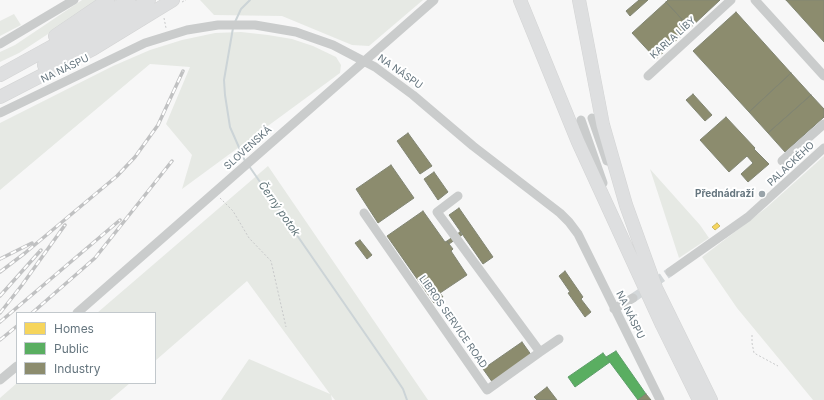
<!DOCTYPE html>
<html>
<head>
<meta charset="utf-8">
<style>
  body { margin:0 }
  #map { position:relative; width:824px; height:400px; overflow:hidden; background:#f7f7f7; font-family:Inter,sans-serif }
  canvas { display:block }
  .legend { position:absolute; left:16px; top:312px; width:140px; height:72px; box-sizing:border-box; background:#fff; border:1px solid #c2c8cc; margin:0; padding:5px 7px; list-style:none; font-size:12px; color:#66767f }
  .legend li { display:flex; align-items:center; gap:8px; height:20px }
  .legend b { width:20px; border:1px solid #c2c8cc }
</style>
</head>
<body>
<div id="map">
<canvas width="824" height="400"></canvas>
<ul class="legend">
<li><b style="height:11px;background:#f6d55c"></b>Homes</li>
<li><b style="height:11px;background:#5aae61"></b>Public</li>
<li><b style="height:11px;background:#8c8c6e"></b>Industry</li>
</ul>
</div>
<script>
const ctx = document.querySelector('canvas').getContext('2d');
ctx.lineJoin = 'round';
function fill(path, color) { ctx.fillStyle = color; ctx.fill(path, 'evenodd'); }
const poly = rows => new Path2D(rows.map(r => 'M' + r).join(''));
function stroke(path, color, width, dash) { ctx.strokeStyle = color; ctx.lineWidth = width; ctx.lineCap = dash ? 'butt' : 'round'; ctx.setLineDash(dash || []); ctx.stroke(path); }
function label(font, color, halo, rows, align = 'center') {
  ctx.font = font + ' Inter,sans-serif'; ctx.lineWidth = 4; ctx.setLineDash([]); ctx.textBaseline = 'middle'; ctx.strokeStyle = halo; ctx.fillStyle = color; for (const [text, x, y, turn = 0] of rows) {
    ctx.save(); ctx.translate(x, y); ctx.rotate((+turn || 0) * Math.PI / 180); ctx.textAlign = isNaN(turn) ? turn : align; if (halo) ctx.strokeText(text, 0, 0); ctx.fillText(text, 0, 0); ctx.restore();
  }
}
fill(poly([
  [82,0,100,0,19,53,0,62,0,52,15,45],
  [200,0,423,0,369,46,352,45,282,16,214,15],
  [14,14,21,25,0,36,0,21],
  [241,32,268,35,292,39,313,46,336,57,341,65,340,73,182,189,192,155,166,124,190,67,150,64,0,190,0,123,113,66,150,50,182,40,215,33],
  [824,156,824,400,813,400,737,308,702,257,766,208],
  [268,166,428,400,335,400,331,395,332,400,221,400,249,359,330,394,247,281,155,361,155,313,97,313],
  [650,169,700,225,709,238,679,258],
  [17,383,130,383,110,400,0,400,0,398]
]), '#e6e9e4');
const homes = poly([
  [717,223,720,226,715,230,712,227,717,223]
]);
fill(homes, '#f6d55c');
stroke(homes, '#cbb866', 1);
const public = poly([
  [616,351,646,394,638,400,606,357,616,351],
  [603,353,610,362,575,387,568,377,603,353]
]);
fill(public, '#5aae61');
stroke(public, '#5e9d6a', 1);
const industry = poly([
  [639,0,648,0,630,16,626,11,639,0],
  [668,0,720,0,690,28,666,2,668,0],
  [786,0,824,0,824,42,786,0],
  [666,2,690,28,656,59,632,33,666,2],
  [736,12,791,73,749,112,693,51,736,12],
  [791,73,811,95,768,133,749,112,791,73],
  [693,94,712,115,705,121,686,100,693,94],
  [811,95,824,109,824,117,785,152,768,133,811,95],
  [726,117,755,148,754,149,769,164,748,182,741,174,753,163,747,156,729,172,700,140,726,117],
  [408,133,432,166,420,174,397,141,408,133],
  [391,165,414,198,378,223,356,189,391,165],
  [434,172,448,192,438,200,424,179,434,172],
  [459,208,493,257,483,264,449,215,459,208],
  [423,211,445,242,447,241,449,244,453,249,451,251,467,275,440,293,443,297,434,303,387,236,423,211],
  [460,232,462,235,449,244,447,241,460,232],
  [360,240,372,255,367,259,355,243,360,240],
  [565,271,583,297,581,299,591,312,585,317,568,293,570,292,559,276,565,271],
  [522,342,532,356,493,383,483,369,522,342],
  [547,387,557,400,537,400,534,397,547,387],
  [646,394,651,400,638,400,646,394]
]);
fill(industry, '#8c8c6e');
stroke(industry, '#818573', 1);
stroke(poly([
  [235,22,241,9,250,0],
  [233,28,224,80,225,95,230,127,245,161],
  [249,166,391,371,403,389,407,400]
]), '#ccd4d7', 2);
stroke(poly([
  [633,298,670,272]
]), '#d3d7d9', 9, [9, 4.5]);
const highway = poly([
  [520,0,578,142,662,325,699,400],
  [579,0,603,125,626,205,656,288,711,400],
  [55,36,108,0],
  [44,65,95,36,149,0],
  [0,75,80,31,129,0],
  [0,97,93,49,173,0]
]);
stroke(highway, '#d3d4d4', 14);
stroke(poly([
  [182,2,186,0],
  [164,18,166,28],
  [220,198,233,211,249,238,271,261,286,327],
  [752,335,752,343,754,353,778,366]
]), '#c8c9ca', 1, [2, 2]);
stroke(poly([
  [755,0,824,76],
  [0,44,74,0],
  [648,76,731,0],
  [0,113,145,43,187,30,218,25,255,25,296,32,333,45,375,67,413,95,473,146,560,213,569,222,578,234,660,400],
  [592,118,607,161],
  [581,120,603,183],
  [782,161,824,124],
  [458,196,437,212,540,352,559,339],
  [364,213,487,390,540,352],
  [670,272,748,217,824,148],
  [614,309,633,298],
  [77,313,434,0],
  [0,380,17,366]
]), '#cacccc', 9);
stroke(highway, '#dedfe0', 13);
const rail = poly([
  [0,259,32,243],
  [0,272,25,253,117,176,135,157,158,125,183,71],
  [0,296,41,250],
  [0,313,22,285,65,225],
  [32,313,95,258,172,161],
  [0,322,120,220],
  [0,340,17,326]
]);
stroke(rail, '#c0c1c2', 3.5);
stroke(rail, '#fff', 2, [6]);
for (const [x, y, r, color] of [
  [762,194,4,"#99a3a9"]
]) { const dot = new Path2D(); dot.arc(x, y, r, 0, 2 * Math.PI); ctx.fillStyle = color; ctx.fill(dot); stroke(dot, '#fff', 1.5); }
label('10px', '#66767f', '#fff', [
  ["KARLA LÍBY",673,38,-42],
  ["NA NÁSPU",65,69,-26],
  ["NA NÁSPU",400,72,35],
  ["SLOVENSKÁ",248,148,-42],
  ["PALACKÉHO",791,164,-43],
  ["NA NÁSPU",630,315,64],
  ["LIBROS SERVICE ROAD",453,322,55]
]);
label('bold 10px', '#66767f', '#fff', [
  ["Přednádraží",754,194]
], 'right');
label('italic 11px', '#607479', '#fff', [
  ["Černý potok",279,209,55]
]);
</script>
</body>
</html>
